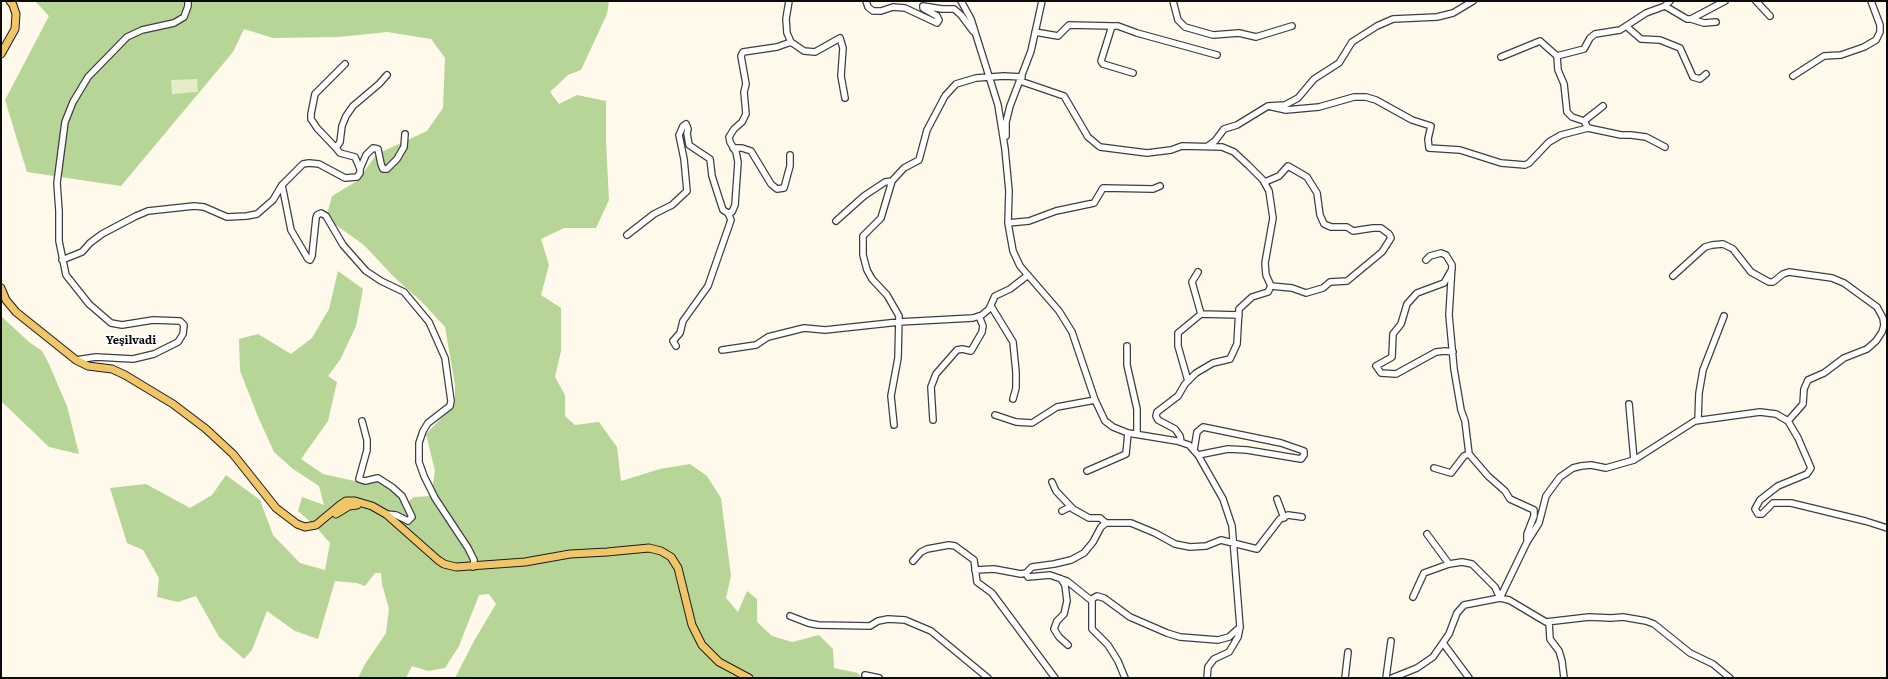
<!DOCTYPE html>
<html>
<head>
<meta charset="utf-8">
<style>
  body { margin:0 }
  #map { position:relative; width:1888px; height:679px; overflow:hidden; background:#fef9ea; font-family:Literata,serif }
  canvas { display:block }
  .frame { position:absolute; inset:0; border:2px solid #0b0b0b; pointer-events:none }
</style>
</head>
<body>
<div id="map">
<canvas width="1888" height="679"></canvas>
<div class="frame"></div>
</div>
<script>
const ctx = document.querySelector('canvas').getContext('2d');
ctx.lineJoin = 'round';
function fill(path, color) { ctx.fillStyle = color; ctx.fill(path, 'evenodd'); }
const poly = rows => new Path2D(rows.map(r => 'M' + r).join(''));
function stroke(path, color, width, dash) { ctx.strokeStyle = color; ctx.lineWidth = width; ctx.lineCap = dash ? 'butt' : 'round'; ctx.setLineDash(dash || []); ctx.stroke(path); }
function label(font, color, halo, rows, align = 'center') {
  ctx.font = font + ' Literata,serif'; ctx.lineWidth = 4; ctx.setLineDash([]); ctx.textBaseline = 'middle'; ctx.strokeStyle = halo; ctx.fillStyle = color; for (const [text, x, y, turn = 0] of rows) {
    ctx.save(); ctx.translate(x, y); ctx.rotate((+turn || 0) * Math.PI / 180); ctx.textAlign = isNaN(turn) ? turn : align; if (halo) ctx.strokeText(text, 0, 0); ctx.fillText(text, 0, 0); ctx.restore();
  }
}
fill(poly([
  [35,1,609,1,607,14,581,70,568,75,550,92,559,104,577,95,606,101,606,142,609,200,596,228,564,228,541,239,549,265,541,295,561,308,561,351,555,377,565,395,565,416,575,425,599,422,617,447,621,481,660,469,690,464,707,476,721,498,731,576,726,598,738,612,747,591,757,599,757,622,772,636,792,642,819,635,833,649,834,668,858,673,861,678,455,678,474,641,496,604,489,594,479,595,459,646,445,668,428,671,412,666,406,678,358,678,365,664,386,633,389,609,382,584,381,573,375,573,365,586,357,583,335,581,318,639,295,631,267,611,252,650,244,659,219,637,196,596,178,602,157,597,159,578,143,550,127,543,110,488,146,484,190,508,212,495,226,475,260,500,273,535,300,563,325,570,330,543,315,526,298,511,302,497,324,505,319,486,293,469,274,452,259,419,240,371,239,339,258,334,291,354,312,338,329,309,338,271,363,289,356,326,340,360,328,376,337,382,328,421,301,459,323,474,359,482,378,482,395,492,404,505,414,497,431,496,435,471,426,434,455,404,455,385,445,327,422,302,395,278,364,245,326,218,332,196,357,181,377,154,427,131,443,108,445,58,431,39,387,32,339,37,273,38,244,29,233,52,121,186,27,172,5,100,49,16],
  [1,316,29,342,42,351,48,362,67,406,79,454,49,447,1,401]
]), '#b7d597');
fill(poly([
  [197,79,198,92,172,94,171,80]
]), '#e3edc8');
const minor = poly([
  [866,1,868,7,873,11,881,11,893,7,905,8,937,23,939,20,937,16,923,8,923,6,942,9,954,9,961,15,973,31],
  [961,1,971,19,998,105,1005,149,1009,191,1008,223,1013,251,1020,266,1059,311,1072,332,1095,400,1105,421,1113,427,1128,433,1177,441,1189,445,1198,455,1223,499,1232,526,1240,627,1238,637,1229,652,1214,659,1208,667,1207,678],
  [1173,1,1178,20,1185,27,1213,35,1239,33,1256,37,1292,26],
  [1756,1,1770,16],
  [1665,6,1687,19,1691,19,1725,1],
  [1691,19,1704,23,1716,22],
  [1112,26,1118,26,1137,33,1217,55],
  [1626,26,1641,39,1660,40,1680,48,1693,77,1700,79,1706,74],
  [1035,32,1058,36,1069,25,1112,26,1101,61,1103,64,1133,73],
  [791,42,804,51,815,52,840,38,843,48,841,76,845,98],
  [1557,56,1584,49,1590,38,1595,34,1620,30,1646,13,1665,6,1670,1],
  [1501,57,1540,41,1557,56,1558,70,1564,84,1567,112,1572,117,1584,121,1588,128],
  [1793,76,1824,56,1841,55,1864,47,1876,40,1880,32,1880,25,1871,1],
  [1020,81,1064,96,1088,137,1100,147,1147,153,1171,150,1182,146,1222,147,1234,152,1248,165,1263,180,1269,191,1273,218,1265,263,1266,275,1271,286,1268,292,1252,297,1239,309,1237,344,1230,359,1213,363,1196,373,1185,384,1178,396,1157,412,1156,416,1158,420,1175,429,1180,436,1181,442],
  [1268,106,1286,110,1319,107,1354,97,1366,97,1376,100,1412,120,1431,126,1428,139,1429,148,1460,150,1501,163,1525,165,1529,163,1549,142,1561,135,1588,128,1621,135,1631,135,1646,137,1665,147],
  [1584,121,1603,106],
  [1006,136,1006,122,1010,106,1031,51,1042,1],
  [1208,146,1215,141,1224,129,1237,125,1268,106,1285,105,1298,98,1314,79,1339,63,1352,42,1377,26,1393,19,1437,17,1453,13,1473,1],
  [336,148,340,142,342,126,346,116,353,106,379,84,387,75],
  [733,148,742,148,751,151,771,184,777,189,784,188,790,166,790,155],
  [360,169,366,155,373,148,378,149,381,164,383,169,387,169,397,159,404,147,405,134],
  [1265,182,1279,176,1288,166,1307,177,1317,193,1320,215,1324,224,1331,227,1347,227,1353,231,1373,228,1381,228,1389,234,1391,238,1382,252,1347,281,1330,282,1323,288,1306,293,1292,288,1271,286],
  [282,185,291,230,308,259,310,260,312,256,316,218,317,215,321,213,326,216,343,245,366,271,381,281,404,292,429,322,445,358,451,401,450,406,428,423,423,431,419,443,419,462,424,476,435,498,468,548,474,560,473,567],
  [728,213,732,212,735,205,738,162,736,152,730,142,729,137,734,129,742,122,746,114,744,92,746,84,741,56,743,52,777,47,791,42,787,33,786,19,789,1],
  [836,221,864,196,885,182,892,181],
  [1008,223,1029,221,1056,211,1094,203,1103,188,1153,189,1160,186],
  [627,235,654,214,672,205,687,191,684,159,679,135,683,126,686,124,688,129,687,133,689,145,710,159,712,176,720,201,723,210,728,213,731,220,708,286,683,321,680,333,673,341,676,346],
  [62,260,82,252,90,243,102,234,136,216,148,211,194,206,204,207,227,217,247,216,257,214,273,200,282,185,303,164,309,163,319,164,345,178,357,177,360,173,360,169,355,157,340,153,336,148,317,128,311,119,311,114,315,94,345,64],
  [1426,260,1430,256,1441,253,1446,255,1452,265,1449,315,1454,369,1461,410,1465,421,1469,454,1488,476,1505,491,1510,499,1534,510,1534,516,1527,534,1527,542],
  [1452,269,1444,283,1417,293,1407,304,1401,324,1393,334,1392,357,1376,366,1381,373,1396,374,1436,352,1445,351,1453,352],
  [1198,272,1192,282,1201,314],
  [1673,276,1705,247,1712,245,1723,244,1733,249,1751,272,1769,282,1773,282,1783,274,1789,272,1832,278,1844,283,1877,307,1883,318,1884,325,1882,332,1876,341,1867,349,1844,358,1824,373,1808,380,1804,389,1803,404,1788,421],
  [991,306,1013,342,1016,372,1016,388,1013,399],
  [1127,346,1127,365,1137,409,1137,434],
  [722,350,756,345,768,337,804,328,825,330,899,322,973,318,982,315,989,309,995,296,1010,289,1028,275],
  [76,360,96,357,133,359,154,354,178,342,183,334,184,325,180,321,153,320,122,325,111,323,89,304,66,275,59,241,59,211,57,183,65,122,73,102,88,77,127,37,142,30,174,23,184,17,188,6,188,1],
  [1188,381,1178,346,1178,333,1201,314,1239,315],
  [1629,404,1634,460],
  [995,415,1016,422,1032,423,1057,407,1095,400],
  [933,420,931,387,936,374,957,350,962,349,971,351,982,332,983,326,979,316],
  [1698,420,1699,393,1703,370,1724,316],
  [362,421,367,440,367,450,359,479,365,481,378,478,392,487,402,496,412,517,408,521,396,515,386,514],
  [894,425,891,396,898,358,899,316,887,295,872,279,867,270,863,255,863,236,881,218,892,181,904,168,919,160,927,130,945,96,956,84,976,78,1004,76,1022,77],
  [1194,450,1197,432,1203,427,1281,443,1304,451,1304,455,1301,459,1247,450,1228,449,1198,455],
  [1434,468,1451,473,1464,456,1469,454],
  [1087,471,1126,454,1128,433],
  [1052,482,1056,491,1073,509,1089,518,1100,518,1106,523],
  [1277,499,1284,518],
  [1062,511,1070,507],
  [1427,534,1449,564],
  [913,561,921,552,927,549,949,545,955,546,974,560,977,582,992,593,1055,678],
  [975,570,994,569,1021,574,1026,573],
  [1061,579,1065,585,1067,601,1064,614,1057,621,1054,629,1059,637,1068,645],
  [1413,597,1424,573,1449,564,1462,562,1472,564,1495,587,1500,598],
  [1500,598,1527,542,1539,523,1546,496,1560,477,1573,468,1581,466,1591,465,1606,468,1634,460,1695,421,1760,412,1776,414,1788,421,1798,438,1811,468,1807,474,1778,486,1760,500,1755,509,1758,514,1762,514,1773,503,1791,503,1865,521,1887,528],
  [1092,601,1067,581,1050,575,1028,577,1026,573,1032,567,1054,564,1071,560,1084,553,1093,542,1101,527,1106,523,1131,523,1155,533,1175,544,1190,547,1206,546,1221,540,1257,549,1280,519,1288,515,1302,517],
  [790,616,808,623,818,625,870,626,878,621,888,619,905,620,931,631,988,678],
  [1549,622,1550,639,1559,651,1562,661,1564,678],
  [1443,643,1469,678],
  [865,675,879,678],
  [1125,678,1118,661,1108,645,1092,629,1092,599,1097,596,1104,598,1130,617,1167,633,1180,637,1218,640,1229,637,1240,627],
  [1345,678,1348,652],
  [1386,678,1391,641],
  [1392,678,1417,668,1433,657,1449,634,1457,613,1464,605,1500,598,1509,600,1546,622,1589,617,1611,618,1623,617,1646,621,1654,624,1690,653,1713,664,1730,678]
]);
const major = poly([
  [1,54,15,29,16,14,13,5,10,1],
  [1,288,6,300,16,312,76,360,88,366,112,369,125,375,173,404,206,429,233,454,276,508,297,524,305,527,316,525,340,505,346,501,355,501,372,506,386,514,438,560,444,564,456,567,525,562,570,554,607,552,649,548,661,551,671,557,678,568,692,625,702,645,719,662,749,678],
  [336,514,349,506,357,505]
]);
stroke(minor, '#3e3e3e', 8);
stroke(major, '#1c1c1c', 9);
stroke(minor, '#fff', 5.5);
stroke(major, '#f0c669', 7);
label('bold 11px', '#0b0b0b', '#fff', [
  ["Yeşilvadi",131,341]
]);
</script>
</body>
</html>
